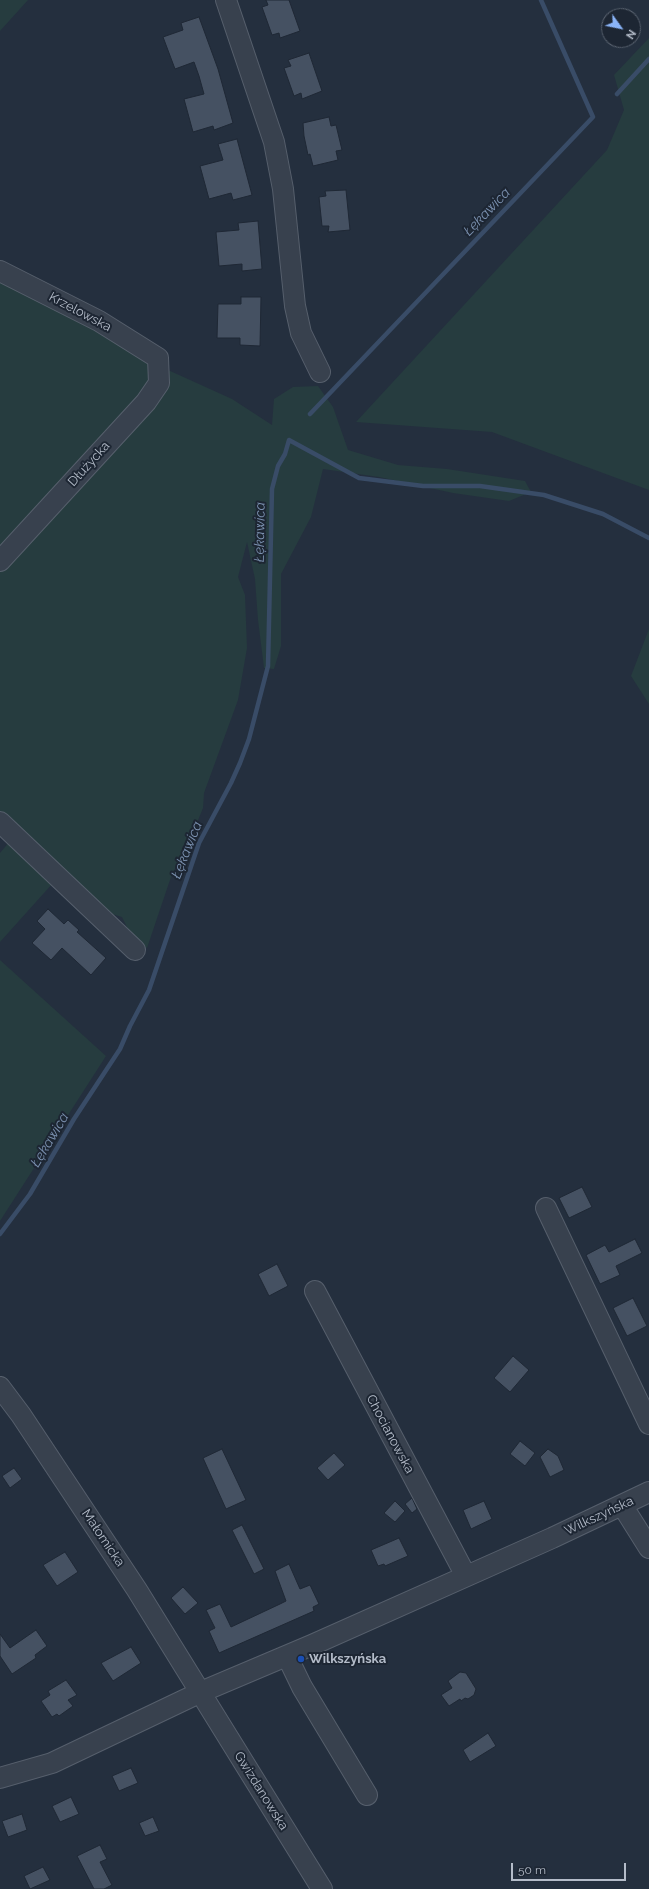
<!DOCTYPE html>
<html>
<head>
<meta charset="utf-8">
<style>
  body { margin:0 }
  #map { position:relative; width:649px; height:1889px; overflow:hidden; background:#242f3e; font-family:Raleway,sans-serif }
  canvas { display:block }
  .north { position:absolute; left:601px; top:8px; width:40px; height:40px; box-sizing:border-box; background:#1d2633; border:1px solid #59626f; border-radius:50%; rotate:123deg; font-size:11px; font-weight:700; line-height:16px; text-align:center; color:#b4bcc9 }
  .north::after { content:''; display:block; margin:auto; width:14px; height:18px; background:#8ab4f8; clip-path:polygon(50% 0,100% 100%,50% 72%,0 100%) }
  .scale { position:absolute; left:511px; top:1863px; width:115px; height:18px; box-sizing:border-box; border:2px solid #b4bcc9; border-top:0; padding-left:5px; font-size:12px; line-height:14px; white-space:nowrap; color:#b4bcc9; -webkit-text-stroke:3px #1d2633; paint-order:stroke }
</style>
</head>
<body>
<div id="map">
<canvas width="649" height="1889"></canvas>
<div class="north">N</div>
<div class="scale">50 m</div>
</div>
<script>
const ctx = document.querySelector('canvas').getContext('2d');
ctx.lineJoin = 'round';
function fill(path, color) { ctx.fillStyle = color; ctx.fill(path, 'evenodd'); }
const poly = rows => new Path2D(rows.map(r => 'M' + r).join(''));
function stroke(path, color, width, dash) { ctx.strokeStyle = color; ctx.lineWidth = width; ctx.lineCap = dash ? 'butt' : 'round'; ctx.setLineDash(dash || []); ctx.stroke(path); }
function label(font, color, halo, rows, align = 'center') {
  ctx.font = font + ' Raleway,sans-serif'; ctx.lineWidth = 4; ctx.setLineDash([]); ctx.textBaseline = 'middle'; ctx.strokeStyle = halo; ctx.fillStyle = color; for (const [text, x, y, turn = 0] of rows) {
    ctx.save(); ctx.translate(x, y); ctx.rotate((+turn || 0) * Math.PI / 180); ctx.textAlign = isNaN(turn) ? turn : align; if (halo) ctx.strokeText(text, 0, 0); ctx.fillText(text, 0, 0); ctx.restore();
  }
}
fill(poly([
  [0,0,28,0,0,31],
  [649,38,649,490,492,432,356,422,607,150,624,110,614,75],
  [0,277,149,357,156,381,0,555],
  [168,370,232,399,272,425,274,399,293,387,318,386,333,407,348,450,398,465,447,469,525,481,531,492,509,501,453,493,379,477,323,469,311,517,281,574,281,646,274,669,264,668,258,620,255,579,247,542,238,577,245,595,247,648,238,700,204,793,203,808,186,850,172,874,147,948,131,935,122,917,112,914,99,906,0,815,0,568],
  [649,629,649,704,631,676],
  [10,841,53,883,0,942,0,853],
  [0,960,106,1056,0,1221]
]), '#263c3f');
stroke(poly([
  [617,94,649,59],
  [310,414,593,117,541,0],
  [0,1234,30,1194,74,1119,120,1049,130,1026,149,990,199,843,231,783,240,763,249,739,268,666,272,489,278,466,285,454,289,440,359,478,423,486,480,486,544,495,603,514,649,538]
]), '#394c67', 4.5);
const building = poly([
  [266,0,289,0,300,31,280,38,279,33,272,35,262,7,268,5,266,0],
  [199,17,218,69,233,123,214,130,213,126,193,132,184,99,204,94,199,76,194,62,175,69,163,37,183,30,181,23,199,17],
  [309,53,322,91,302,99,301,93,294,96,284,68,291,66,288,60,309,53],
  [329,117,331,126,336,125,342,150,336,151,338,160,313,166,310,154,308,155,304,136,303,123,329,117],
  [237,139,252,195,233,200,231,193,209,199,200,166,223,160,218,144,237,139],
  [346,190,350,230,328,232,329,226,322,226,319,197,326,196,325,191,346,190],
  [258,221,262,269,242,271,242,264,219,266,216,232,239,230,238,223,258,221],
  [241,297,261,297,260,346,240,345,240,338,217,338,218,304,241,304,241,297],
  [48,909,64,924,68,920,79,930,77,932,106,958,91,975,62,948,51,960,32,943,45,929,37,921,48,909],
  [582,1187,592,1207,569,1218,559,1198,582,1187],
  [635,1239,642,1253,616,1266,620,1275,600,1284,586,1255,605,1245,609,1252,635,1239],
  [277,1264,288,1286,269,1296,258,1274,277,1264],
  [633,1298,647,1326,627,1336,613,1308,633,1298],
  [513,1356,529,1370,510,1392,494,1378,513,1356],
  [520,1441,535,1453,525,1466,510,1454,520,1441],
  [222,1449,246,1500,226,1509,203,1458,222,1449],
  [548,1449,558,1456,564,1470,550,1477,540,1457,548,1449],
  [334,1453,345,1465,328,1480,317,1468,334,1453],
  [14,1468,22,1479,10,1488,2,1476,14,1468],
  [412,1498,417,1509,412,1513,405,1504,412,1498],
  [395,1501,405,1511,395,1522,384,1513,395,1501],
  [484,1501,492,1519,471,1529,463,1510,484,1501],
  [242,1525,264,1569,254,1574,232,1530,242,1525],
  [399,1538,408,1556,385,1566,384,1564,378,1566,371,1550,399,1538],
  [65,1552,78,1572,57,1586,43,1565,65,1552],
  [289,1564,300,1589,310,1585,319,1604,313,1607,314,1611,219,1653,209,1631,215,1628,206,1610,220,1604,231,1627,280,1604,286,1601,275,1571,289,1564],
  [183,1587,198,1603,185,1614,171,1598,183,1587],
  [36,1630,47,1646,35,1655,36,1658,12,1674,0,1656,0,1634,10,1648,36,1630],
  [131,1647,141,1663,113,1681,101,1663,131,1647],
  [460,1672,466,1673,476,1689,474,1695,468,1699,465,1698,461,1701,460,1699,449,1706,441,1695,452,1688,448,1681,460,1672],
  [66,1680,77,1695,68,1700,73,1706,59,1716,57,1714,52,1717,41,1701,50,1695,48,1691,66,1680],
  [488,1733,496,1746,470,1762,463,1750,488,1733],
  [131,1768,138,1783,119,1791,112,1776,131,1768],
  [71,1797,79,1814,60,1822,52,1806,71,1797],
  [22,1814,27,1830,8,1837,2,1821,22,1814],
  [153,1817,159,1831,145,1836,139,1823,153,1817],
  [100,1845,107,1859,100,1862,112,1885,104,1889,94,1889,77,1856,100,1845],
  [43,1867,50,1880,30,1889,24,1876,43,1867]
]);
fill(building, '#455162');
stroke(building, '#1f2835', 1);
const minor = poly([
  [226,0,274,142,283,189,295,306,301,333,320,372],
  [0,271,99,321,158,358,159,383,146,402,0,561],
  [0,822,135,950],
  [546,1208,649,1424],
  [315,1291,466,1576],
  [0,1387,21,1415,137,1590,322,1889],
  [622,1505,649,1548],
  [287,1656,302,1687,367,1795],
  [0,1778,52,1763,201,1692,312,1645,552,1538,649,1492]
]);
stroke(minor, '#565f6c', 22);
stroke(minor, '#38414e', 20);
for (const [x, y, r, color] of [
  [301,1659,4,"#1a4fb4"]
]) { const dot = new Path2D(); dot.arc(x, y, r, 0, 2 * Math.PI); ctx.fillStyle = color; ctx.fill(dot); stroke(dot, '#1d2633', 1.5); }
label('13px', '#b4bcc9', '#1d2633', [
  ["Krzelowska",80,312,28],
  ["Dłużycka",89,464,-48],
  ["Chocianowska",390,1434,62],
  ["Wilkszyńska",599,1516,-25],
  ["Małomicka",103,1538,56],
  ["Gwizdanowska",261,1791,58]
]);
label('bold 13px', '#b4bcc9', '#1d2633', [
  ["Wilkszyńska",309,1659]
], 'left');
label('italic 14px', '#7c92b1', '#1d2633', [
  ["Łękawica",487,212,-46],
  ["Łękawica",260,532,-89],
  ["Łękawica",187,850,-68],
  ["Łękawica",50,1140,-59]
]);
</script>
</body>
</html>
